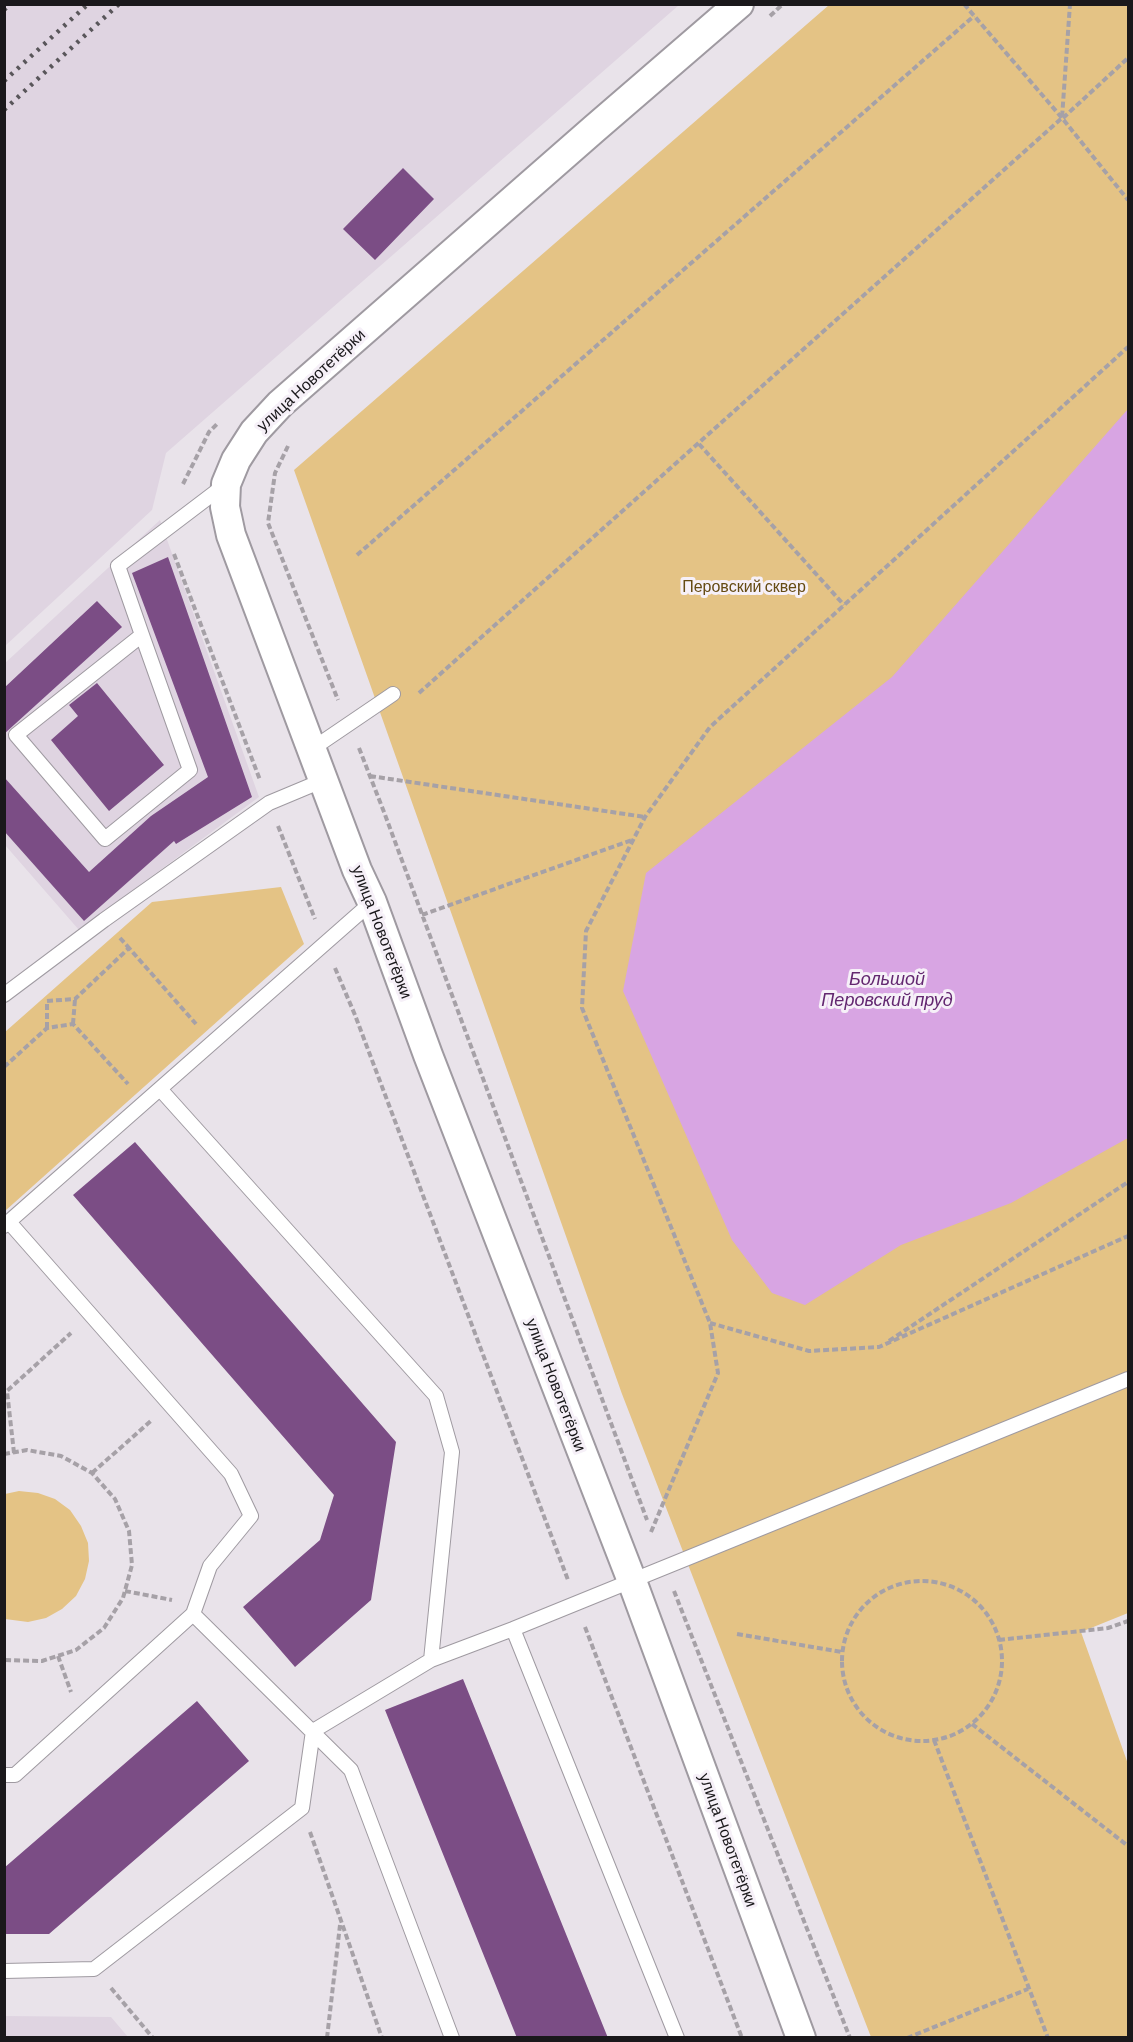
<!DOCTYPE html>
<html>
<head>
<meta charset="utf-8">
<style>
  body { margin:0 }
  #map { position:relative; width:1133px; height:2042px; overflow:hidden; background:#e9e3ea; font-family:Barlow,sans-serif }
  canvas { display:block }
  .frame { position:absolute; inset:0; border:6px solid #1a181b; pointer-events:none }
</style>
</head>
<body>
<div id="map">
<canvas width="1133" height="2042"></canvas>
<div class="frame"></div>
</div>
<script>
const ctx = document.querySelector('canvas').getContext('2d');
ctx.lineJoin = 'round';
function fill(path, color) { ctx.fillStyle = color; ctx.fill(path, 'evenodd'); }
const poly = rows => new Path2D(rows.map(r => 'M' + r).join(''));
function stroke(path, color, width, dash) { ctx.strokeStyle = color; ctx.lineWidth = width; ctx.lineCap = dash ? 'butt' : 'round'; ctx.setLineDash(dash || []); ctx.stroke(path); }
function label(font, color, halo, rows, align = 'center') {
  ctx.font = font + ' Barlow,sans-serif'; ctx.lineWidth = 6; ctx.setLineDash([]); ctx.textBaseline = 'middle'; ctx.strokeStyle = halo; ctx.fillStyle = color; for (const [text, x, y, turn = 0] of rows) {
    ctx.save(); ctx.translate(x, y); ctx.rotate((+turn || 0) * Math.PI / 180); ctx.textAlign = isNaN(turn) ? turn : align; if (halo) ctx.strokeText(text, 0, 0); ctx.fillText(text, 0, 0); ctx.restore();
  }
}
fill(poly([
  [5,5,679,5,166,453,152,510,5,646],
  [160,520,259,797,79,930,5,845,4,664],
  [5,2016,111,2017,128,2037,5,2037]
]), '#dfd4e1');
fill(poly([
  [829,5,1128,5,1128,1613,1081,1632,1128,1764,1128,2037,871,2037,622,1394,294,470],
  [281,887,304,944,5,1211,5,1032,152,902],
  [19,1491,38,1493,55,1499,70,1510,81,1526,88,1543,89,1561,85,1579,76,1596,62,1609,46,1618,28,1622,5,1619,5,1494]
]), '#e4c385');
fill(poly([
  [1128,409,1128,1138,1011,1203,901,1245,805,1305,772,1293,732,1240,623,991,646,873,892,677]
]), '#d8a5e3');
fill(poly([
  [403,168,434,199,375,260,343,229],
  [168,557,252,797,176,844,174,841,84,921,4,831,4,777,89,872,151,816,208,777,132,573],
  [97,601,122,627,4,734,4,688],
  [97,683,164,765,109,811,51,740,78,716,69,705],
  [135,1142,396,1442,371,1600,295,1667,243,1607,320,1540,334,1495,73,1195],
  [463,1679,608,2038,517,2038,385,1710],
  [197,1701,249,1761,49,1934,4,1934,4,1868]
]), '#7b4d85');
const lane = poly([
  [142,635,16,735,105,839,190,770,142,635,118,566,226,484],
  [312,749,393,694],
  [4,995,104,920,269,803,324,780],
  [4,1226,372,902],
  [193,1614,351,1770,452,2038],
  [513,1629,677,2038],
  [431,1660,513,1629,1128,1379],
  [4,1775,15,1775,193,1614,210,1566,251,1516,231,1474,9,1222],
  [4,1971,94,1969,302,1808,313,1731,431,1660,452,1452,436,1396,160,1089]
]);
const street = poly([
  [739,4,594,129,280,404,254,432,236,460,226,484,225,507,231,535,357,870,372,902,428,1055,632,1581,801,2038]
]);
stroke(lane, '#9f9aa1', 16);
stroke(street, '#9f9aa1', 32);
stroke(poly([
  [964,4,1062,118,1128,200],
  [770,16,783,4],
  [1063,118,1128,58],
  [699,444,844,605],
  [288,446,275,473,268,523,338,700],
  [183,484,209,432,218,423],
  [174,554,260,780],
  [357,555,974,16],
  [419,693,1062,118,1070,4],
  [359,748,384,812,647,1520],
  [370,776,645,817],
  [278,826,315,919],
  [422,915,632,840],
  [120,938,129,948],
  [335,968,355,1015,568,1580],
  [73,1024,75,999],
  [47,1028,47,1001,75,999,129,948,196,1024],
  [4,1067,47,1028,73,1024,128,1084],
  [710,1323,809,1351,879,1347,1128,1236],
  [889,1341,1128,1182],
  [14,1453,7,1391,71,1333],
  [4,1454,27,1450,61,1456,92,1473,115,1499,129,1531,132,1565,123,1598,104,1628,76,1650,42,1661,4,1660],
  [92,1473,152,1420],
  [651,1532,718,1373,710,1323,582,1008,586,931,645,817,710,727,1128,347],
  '842 1661a80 80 0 1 1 160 0a80 80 0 1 1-160 0Z',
  [125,1591,172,1600],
  [674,1591,850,2038],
  [585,1627,742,2038],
  [737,1634,842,1652],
  [999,1640,1108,1628,1128,1621],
  [58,1656,71,1692],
  [972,1724,1128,1846],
  [934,1740,1048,2038],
  [310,1832,382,2038],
  [111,1988,153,2038],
  [327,2038,340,1925],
  [907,2038,1028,1989]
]), '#a6a1a7', 4, [6, 3]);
stroke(lane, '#fff', 14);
stroke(street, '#fff', 28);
stroke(poly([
  [4,10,10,4],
  [4,81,88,4],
  [4,110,119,4]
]), '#59565a', 4.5, [3, 6]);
label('16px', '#1a181b', '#f6f0f8', [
  ["улица Новотетёрки",311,380,-43],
  ["улица Новотетёрки",382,932,69],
  ["улица Новотетёрки",556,1385,69],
  ["улица Новотетёрки",728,1840,70]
]);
label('16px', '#654b13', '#f6f0f8', [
  ["Перовский сквер",744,587]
]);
label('italic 18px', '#632770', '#f6f0f8', [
  ["Большой",887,979],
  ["Перовский пруд",887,1000]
]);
</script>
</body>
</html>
